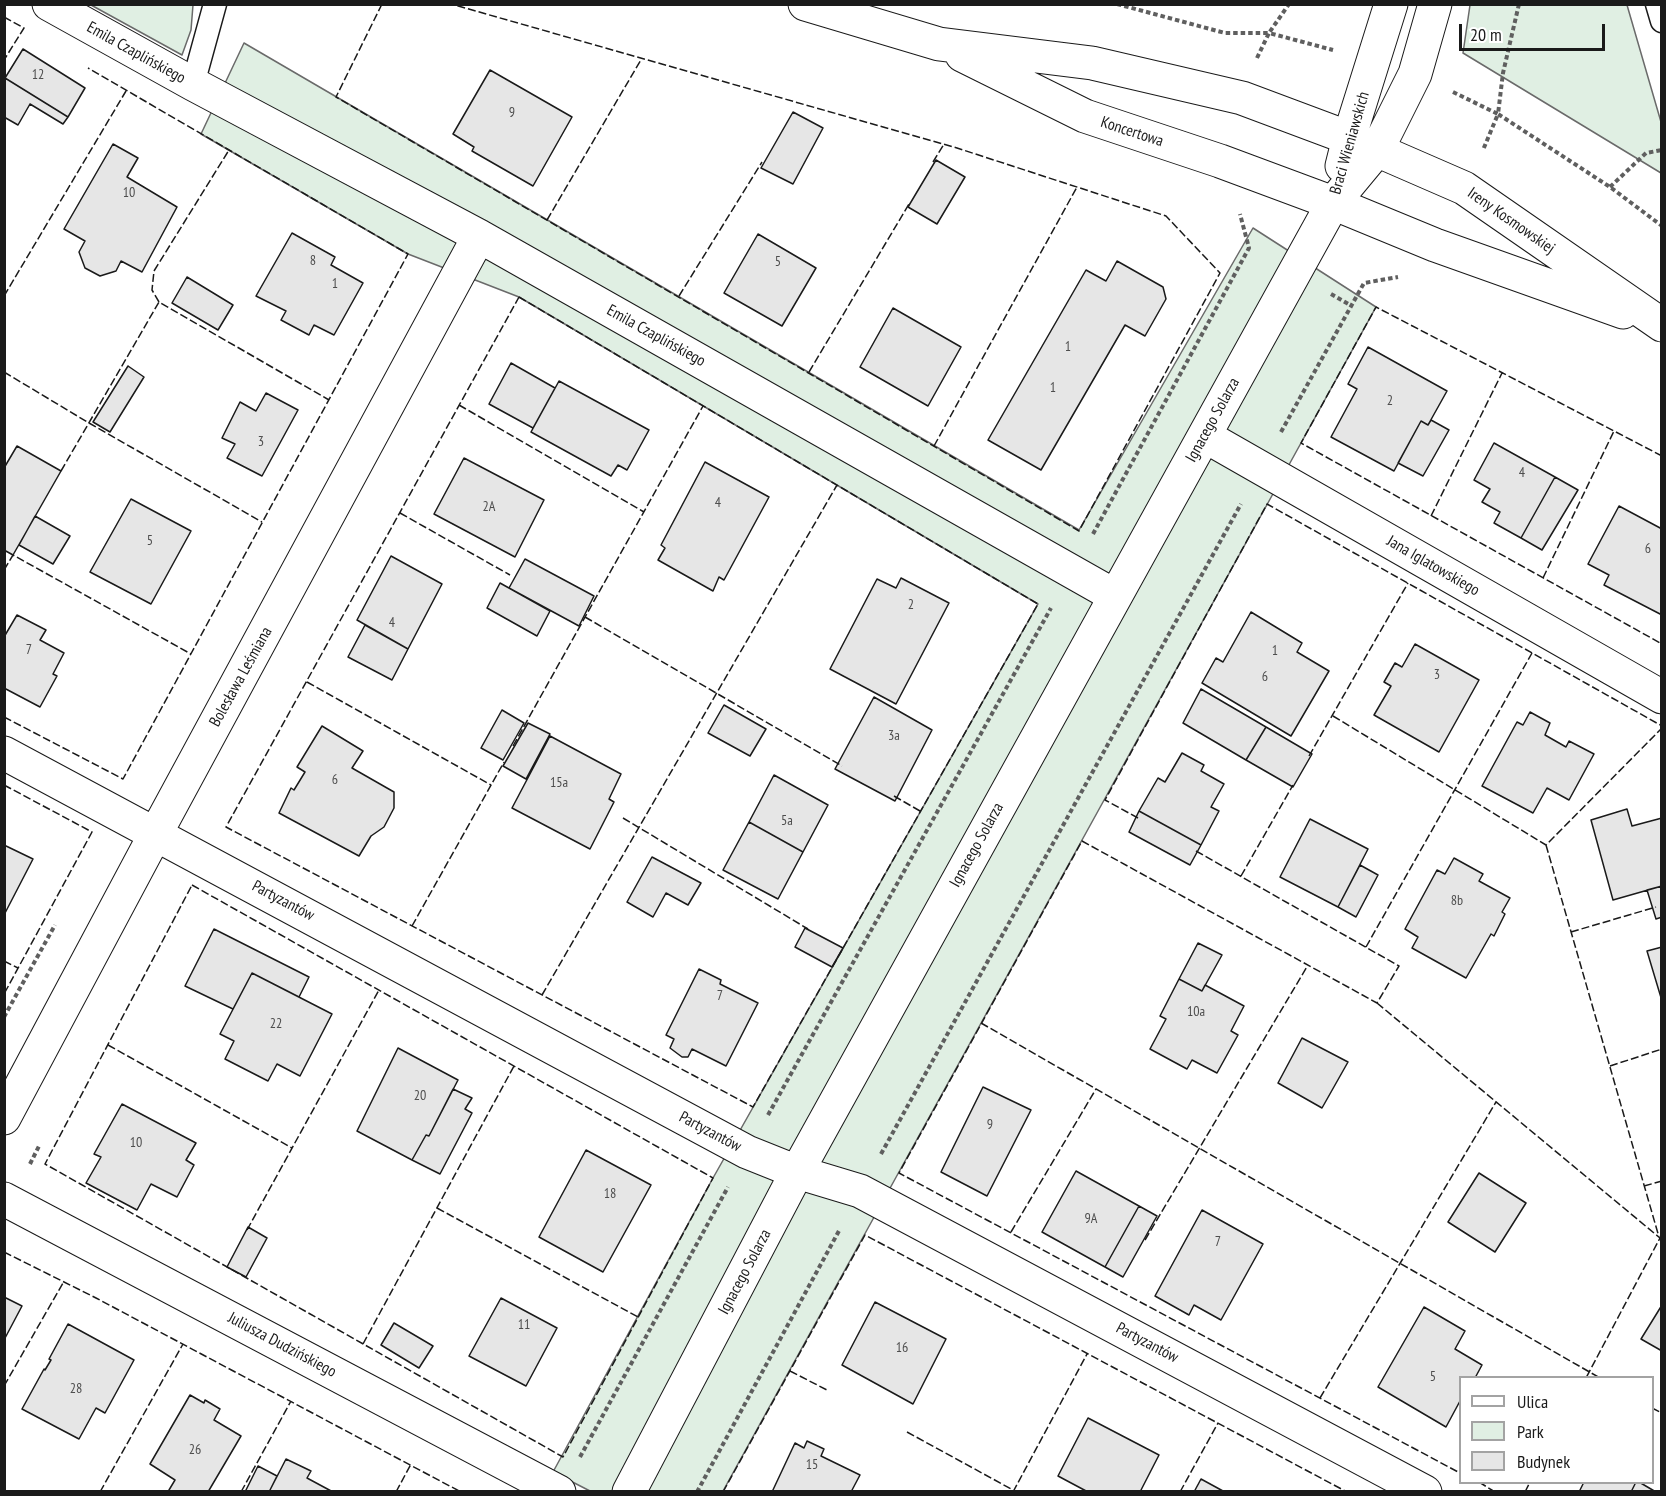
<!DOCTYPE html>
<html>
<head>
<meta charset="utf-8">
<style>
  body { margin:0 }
  #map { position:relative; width:1666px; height:1496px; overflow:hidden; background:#fff; font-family:"PT Sans Narrow",sans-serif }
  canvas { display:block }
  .frame { position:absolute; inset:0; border:6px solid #1a1a1a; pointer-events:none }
  .legend { position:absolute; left:1459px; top:1376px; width:195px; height:108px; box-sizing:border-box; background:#fff; border:2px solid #a3a3a3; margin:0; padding:8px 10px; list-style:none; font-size:18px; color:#1a1a1a }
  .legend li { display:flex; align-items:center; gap:12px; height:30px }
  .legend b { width:30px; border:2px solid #a3a3a3 }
  .scale { position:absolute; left:1459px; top:24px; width:146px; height:27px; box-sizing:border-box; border:3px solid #1a1a1a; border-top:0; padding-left:8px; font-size:18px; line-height:21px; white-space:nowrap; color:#1a1a1a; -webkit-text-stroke:4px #fff; paint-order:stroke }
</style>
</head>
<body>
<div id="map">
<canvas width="1666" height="1496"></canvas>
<div class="frame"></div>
<ul class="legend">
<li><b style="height:8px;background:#fff"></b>Ulica</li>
<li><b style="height:16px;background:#e0efe3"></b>Park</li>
<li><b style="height:16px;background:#e6e6e6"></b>Budynek</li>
</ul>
<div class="scale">20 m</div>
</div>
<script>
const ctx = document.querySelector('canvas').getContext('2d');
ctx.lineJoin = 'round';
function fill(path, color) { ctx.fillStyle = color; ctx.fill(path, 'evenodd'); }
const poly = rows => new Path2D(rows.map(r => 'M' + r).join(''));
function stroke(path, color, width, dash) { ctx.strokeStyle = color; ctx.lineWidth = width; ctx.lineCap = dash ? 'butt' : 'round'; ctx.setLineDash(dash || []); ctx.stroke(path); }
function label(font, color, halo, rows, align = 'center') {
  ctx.font = font + ' "PT Sans Narrow",sans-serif'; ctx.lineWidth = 4.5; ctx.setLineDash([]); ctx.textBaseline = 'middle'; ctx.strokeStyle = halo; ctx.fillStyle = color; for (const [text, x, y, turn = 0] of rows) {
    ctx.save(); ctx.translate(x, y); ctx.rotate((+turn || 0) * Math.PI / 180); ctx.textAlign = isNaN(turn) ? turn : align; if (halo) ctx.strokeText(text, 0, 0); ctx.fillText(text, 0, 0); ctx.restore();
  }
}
const green = poly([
  [91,5,193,5,191,30,182,55,91,5],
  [1470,5,1627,5,1661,122,1661,173,1463,53,1470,5],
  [244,43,1079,530,1253,228,1376,307,723,1491,590,1491,553,1472,713,1178,1038,604,519,297,408,254,201,134,244,43]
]);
fill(green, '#e0efe3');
stroke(green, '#6a6a6a', 1.5);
const building = poly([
  [23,49,85,88,68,117,5,78,23,49],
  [490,70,572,117,533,186,472,151,474,147,453,134,490,70],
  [5,78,68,117,63,124,30,104,18,125,4,117,5,78],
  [793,112,823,128,793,184,761,168,793,112],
  [113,144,138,158,127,177,177,207,142,272,121,261,116,271,100,276,85,268,79,252,85,241,64,229,113,144],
  [936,160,965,177,937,224,908,207,936,160],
  [292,233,335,257,331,265,363,283,334,335,314,325,309,335,281,320,286,311,256,296,292,233],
  [758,234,816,268,782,326,724,293,758,234],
  [1117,261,1163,287,1166,299,1145,336,1125,325,1041,470,988,440,1086,270,1106,281,1117,261],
  [187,277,233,305,218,330,172,303,187,277],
  [893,308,961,347,928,406,860,367,893,308],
  [1368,347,1447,391,1428,425,1421,421,1394,471,1331,437,1357,389,1348,384,1368,347],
  [511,363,555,388,533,428,489,404,511,363],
  [128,366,144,377,110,432,93,422,128,366],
  [559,381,649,430,627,470,618,465,611,476,531,432,559,381],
  [266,393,298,410,262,476,227,458,235,444,222,438,240,402,256,411,266,393],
  [1431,420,1449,430,1423,476,1398,463,1421,421,1428,425,1431,420],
  [1494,443,1555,477,1521,538,1494,523,1500,512,1482,502,1490,489,1474,480,1494,443],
  [17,446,61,471,13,555,4,550,4,468,17,446],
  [464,458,544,500,515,557,434,514,464,458],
  [705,462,769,497,724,580,719,577,713,591,658,560,665,548,661,545,705,462],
  [1555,477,1578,490,1542,550,1521,538,1555,477],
  [131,499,191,531,151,604,90,572,131,499],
  [1619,506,1662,529,1662,615,1604,585,1609,575,1588,564,1619,506],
  [35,516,70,536,53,564,19,545,35,516],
  [391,556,442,584,408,649,357,620,391,556],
  [525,559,594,596,579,626,509,588,525,559],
  [901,578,949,603,896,704,830,669,877,579,896,588,901,578],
  [500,583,550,611,537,636,487,608,500,583],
  [1251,612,1302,643,1297,652,1329,671,1291,736,1202,683,1216,658,1223,662,1251,612],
  [17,615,46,630,40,640,64,653,53,674,57,676,40,707,4,688,4,637,17,615],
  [365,625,408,649,392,680,348,657,365,625],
  [1415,644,1479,680,1439,752,1374,715,1391,686,1384,682,1395,663,1402,667,1415,644],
  [1201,689,1266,727,1246,760,1183,723,1201,689],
  [874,697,932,730,895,801,835,769,874,697],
  [724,705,766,729,750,756,708,733,724,705],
  [502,710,524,723,503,760,481,748,502,710],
  [1530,712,1550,723,1545,735,1566,747,1569,741,1594,754,1569,800,1547,788,1533,813,1482,786,1517,722,1523,725,1530,712],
  [528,723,550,734,526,779,503,766,528,723],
  [322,726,363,751,352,768,394,792,394,808,384,827,371,836,359,856,279,813,291,788,294,790,305,772,297,767,322,726],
  [1266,727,1312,754,1293,787,1246,760,1266,727],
  [550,736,621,774,609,799,614,802,590,849,512,808,550,736],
  [1182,753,1204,765,1201,771,1224,784,1211,807,1219,811,1201,845,1139,811,1158,778,1165,782,1182,753],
  [774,775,828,805,803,852,749,822,774,775],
  [1627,809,1632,826,1662,818,1662,886,1613,900,1591,820,1627,809],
  [1139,811,1201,845,1190,865,1129,832,1139,811],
  [1310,819,1368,849,1338,907,1280,877,1310,819],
  [749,822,803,852,778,899,723,870,749,822],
  [4,845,33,859,4,915,4,845],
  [652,857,701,883,688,905,666,893,653,917,627,902,652,857],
  [1454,858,1483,874,1479,881,1510,898,1502,912,1505,914,1494,936,1491,934,1466,978,1412,948,1418,937,1405,929,1437,870,1445,874,1454,858],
  [1360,865,1378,875,1356,917,1338,907,1360,865],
  [1662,886,1662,917,1656,919,1647,890,1662,886],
  [805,928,843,948,832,967,795,947,805,928],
  [214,929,309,977,299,997,252,973,233,1009,185,986,214,929],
  [1198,943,1222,955,1202,991,1179,979,1198,943],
  [1662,947,1662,1001,1647,951,1662,947],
  [699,969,721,980,720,984,758,1003,726,1066,692,1049,688,1057,682,1057,670,1048,674,1039,666,1035,699,969],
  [252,973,332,1014,300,1076,277,1064,268,1081,225,1059,234,1041,220,1034,252,973],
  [1179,979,1202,991,1205,985,1244,1006,1231,1031,1238,1035,1217,1073,1192,1060,1187,1069,1150,1049,1166,1019,1160,1016,1179,979],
  [1302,1038,1348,1062,1322,1108,1278,1083,1302,1038],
  [398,1048,458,1080,429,1136,426,1135,412,1160,357,1131,398,1048],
  [983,1087,1031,1110,987,1196,941,1172,983,1087],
  [453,1089,472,1098,465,1109,472,1113,440,1174,412,1160,426,1135,429,1136,453,1089],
  [122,1104,196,1143,186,1160,194,1165,177,1197,151,1184,137,1210,86,1183,101,1157,94,1154,122,1104],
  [586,1150,651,1185,603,1272,539,1237,586,1150],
  [1076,1171,1139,1206,1105,1267,1042,1232,1076,1171],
  [1479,1173,1526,1203,1495,1252,1448,1222,1479,1173],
  [1139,1206,1157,1216,1123,1277,1105,1267,1139,1206],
  [1202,1210,1263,1244,1221,1320,1194,1305,1189,1315,1155,1296,1202,1210],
  [248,1227,267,1238,246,1277,227,1267,248,1227],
  [4,1297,22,1306,4,1340,4,1297],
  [501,1298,557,1328,526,1386,469,1356,501,1298],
  [875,1302,946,1339,913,1404,842,1365,875,1302],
  [1662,1305,1662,1351,1641,1339,1662,1305],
  [1424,1307,1465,1331,1455,1349,1482,1365,1475,1378,1460,1378,1460,1401,1446,1427,1378,1387,1424,1307],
  [394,1323,433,1346,419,1368,381,1345,394,1323],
  [68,1324,134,1360,105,1413,96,1408,79,1439,22,1409,44,1369,45,1370,51,1360,49,1359,68,1324],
  [190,1395,204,1403,205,1400,220,1409,214,1420,241,1436,208,1492,171,1492,169,1490,175,1480,150,1464,190,1395],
  [1088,1418,1159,1455,1140,1492,1088,1492,1058,1476,1088,1418],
  [807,1441,824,1449,821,1456,860,1475,851,1492,772,1492,795,1443,804,1448,807,1441],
  [286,1459,311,1471,307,1478,333,1492,269,1492,286,1459],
  [258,1466,277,1476,269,1492,245,1492,258,1466],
  [1201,1479,1223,1491,1222,1492,1194,1492,1201,1479],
  [1584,1482,1636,1482,1631,1492,1579,1492,1584,1482],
  [1636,1482,1639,1482,1656,1492,1631,1492,1636,1482]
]);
fill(building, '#e6e6e6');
stroke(building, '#1a1a1a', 1.5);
const service = poly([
  [1657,4,1662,21],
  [193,84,215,4]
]);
const minor = poly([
  [49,4,193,84,479,236,1115,596],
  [1342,166,1349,138,1391,4],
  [1205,436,1662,697],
  [4,753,747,1152,797,1172,860,1191,1425,1492],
  [4,1118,156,833,479,236],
  [4,1199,559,1492],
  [629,1492,797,1172,1333,203,1377,150,1415,74,1435,4]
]);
const tertiary = poly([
  [805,4,939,44,1092,63,1242,98,1349,138,1464,188,1662,325],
  [962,55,1085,116,1220,161,1333,203,1435,245,1623,312]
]);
stroke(service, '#1a1a1a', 25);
stroke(minor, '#1a1a1a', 35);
stroke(tertiary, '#1a1a1a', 35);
stroke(poly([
  [1117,4,1225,33,1269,33,1289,4],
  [1519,4,1503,73,1498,114,1610,187,1662,226],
  [1257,58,1269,33,1333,50],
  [1453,92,1498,114,1483,150],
  [1610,187,1646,153,1662,150],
  [1331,294,1352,306],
  [1281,432,1364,283,1398,277],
  [1093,534,1249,248,1240,214],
  [4,1017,55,925],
  [768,1115,1051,608],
  [881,1154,1241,504],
  [30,1164,40,1144],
  [580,1457,728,1187],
  [697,1492,840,1229]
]), '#5f5f5f', 4, [4.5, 3]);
stroke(service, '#fff', 22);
stroke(minor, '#fff', 33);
stroke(tertiary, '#fff', 33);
stroke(poly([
  [382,4,336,97,1079,531,1220,273,1166,216,957,148,451,4],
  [4,17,24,28,4,60],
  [933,162,944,144],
  [547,220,642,58],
  [4,296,126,91],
  [679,296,762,162],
  [519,297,1038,604,753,1107,226,827,519,297],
  [159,302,152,290,154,271,229,150],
  [4,372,89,423,262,522],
  [809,372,909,204],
  [459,405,644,512],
  [934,446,1077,187],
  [1662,456,1376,307,1301,443,1662,644],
  [61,471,159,302,329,400],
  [400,513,510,575],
  [1431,516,1502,373],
  [4,570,13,555,191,654],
  [1543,578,1614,431],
  [585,617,842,766],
  [307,682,491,785],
  [1333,716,1546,845,1662,728],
  [4,717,123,779,408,254,88,68],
  [513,746,703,406],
  [1309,756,1408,583],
  [4,785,92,832,4,994],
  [894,796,920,811],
  [623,818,808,929],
  [1138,818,1105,800,1267,504,1662,726],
  [1546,845,1659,1237],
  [1196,851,1399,966,1377,1003,1082,841,899,1173,1460,1473],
  [1241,876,1293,785],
  [192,885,713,1178,563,1457,45,1164,192,885],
  [412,926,504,762],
  [1571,932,1656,907],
  [1366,947,1532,653],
  [4,961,18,968],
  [542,995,837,485],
  [1377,1003,1660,1238,1586,1378],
  [981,1023,1600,1378],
  [108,1045,292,1148],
  [1610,1066,1662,1049],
  [1644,1186,1662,1181],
  [437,1208,638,1317],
  [247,1230,379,990],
  [1011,1232,1096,1089],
  [1145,1240,1308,965],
  [4,1252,96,1298,461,1492],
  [363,1344,514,1066],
  [790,1371,827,1390],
  [4,1386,63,1283],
  [1320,1398,1496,1102],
  [1652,1408,1662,1413],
  [907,1432,1013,1490],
  [1479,1482,1495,1492],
  [100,1492,183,1344],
  [241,1492,291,1401],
  [396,1492,411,1464],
  [723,1492,865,1235,1347,1492],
  [1013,1492,1087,1354],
  [1180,1492,1218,1423],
  [1525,1492,1530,1482]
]), '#1a1a1a', 1.5, [8, 3]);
label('14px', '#4d4d4d', null, [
  ["12",38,75],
  ["9",512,113],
  ["10",129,193],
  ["8",313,261],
  ["5",778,262],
  ["1",335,284],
  ["1",1068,347],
  ["1",1053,388],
  ["2",1390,401],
  ["3",261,442],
  ["4",1522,473],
  ["4",718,503],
  ["2A",489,507],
  ["5",150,541],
  ["6",1648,549],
  ["2",911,605],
  ["4",392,623],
  ["7",29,650],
  ["1",1275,651],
  ["3",1437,675],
  ["6",1265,677],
  ["3a",894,736],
  ["6",335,780],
  ["15a",559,783],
  ["5a",787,821],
  ["8b",1457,901],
  ["7",720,996],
  ["10a",1196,1012],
  ["22",276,1024],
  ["20",420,1096],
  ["9",990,1125],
  ["10",136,1143],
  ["18",610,1194],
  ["9A",1091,1219],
  ["7",1218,1242],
  ["11",524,1325],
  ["16",902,1348],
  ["5",1433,1377],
  ["28",76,1389],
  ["26",195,1450],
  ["15",812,1465]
]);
label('16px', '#1a1a1a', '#fff', [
  ["Emila Czaplińskiego",136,53,29],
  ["Koncertowa",1132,132,18],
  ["Braci Wieniawskich",1350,143,-74],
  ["Ireny Kosmowskiej",1511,221,35],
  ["Emila Czaplińskiego",656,336,29],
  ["Ignacego Solarza",1213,420,-61],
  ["Jana Iglatowskiego",1433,566,30],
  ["Bolesława Leśmiana",241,677,-61],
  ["Ignacego Solarza",977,845,-61],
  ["Partyzantów",283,901,28],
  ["Partyzantów",710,1132,28],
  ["Ignacego Solarza",745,1272,-62],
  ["Partyzantów",1147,1343,28],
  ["Juliusza Dudzińskiego",282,1345,28]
]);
</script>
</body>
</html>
